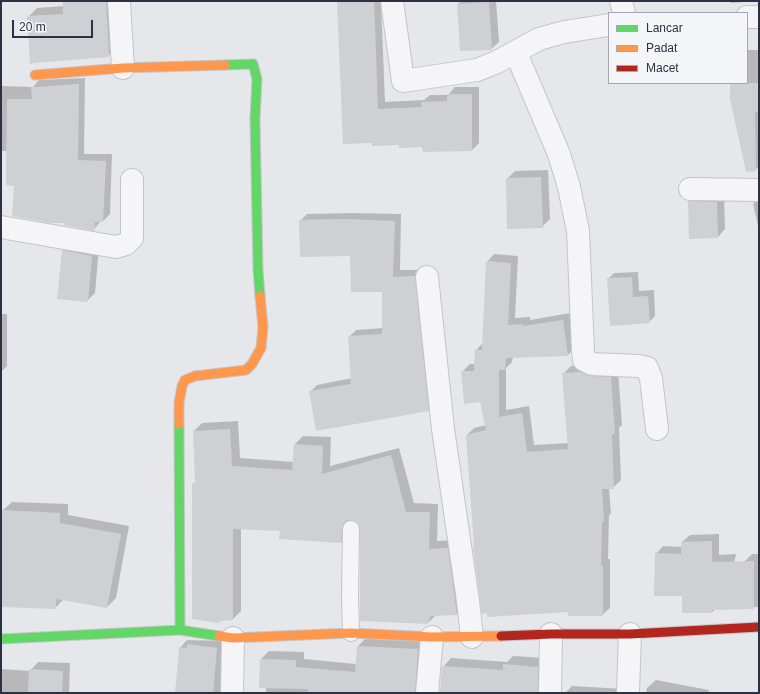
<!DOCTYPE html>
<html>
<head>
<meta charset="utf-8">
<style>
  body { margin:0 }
  #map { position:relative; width:760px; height:694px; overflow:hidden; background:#e6e7ea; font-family:Helvetica,sans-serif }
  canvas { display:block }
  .frame { position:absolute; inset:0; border:2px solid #2c3144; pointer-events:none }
  .legend { position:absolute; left:608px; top:12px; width:140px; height:72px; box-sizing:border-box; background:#f4f5f9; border:1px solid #a4a7b1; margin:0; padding:5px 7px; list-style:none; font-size:12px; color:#2c3144 }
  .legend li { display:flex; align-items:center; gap:8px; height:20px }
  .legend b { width:20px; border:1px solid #a4a7b1 }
  .scale { position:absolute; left:12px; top:20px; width:81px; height:18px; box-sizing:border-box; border:2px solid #2c3144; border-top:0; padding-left:5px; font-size:12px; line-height:14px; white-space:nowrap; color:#2c3144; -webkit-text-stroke:3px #f4f5f9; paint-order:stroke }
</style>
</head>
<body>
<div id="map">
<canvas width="760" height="694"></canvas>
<div class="frame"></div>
<ul class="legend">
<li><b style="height:5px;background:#63d668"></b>Lancar</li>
<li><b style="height:5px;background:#ff974d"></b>Padat</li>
<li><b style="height:5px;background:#b3261e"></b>Macet</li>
</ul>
<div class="scale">20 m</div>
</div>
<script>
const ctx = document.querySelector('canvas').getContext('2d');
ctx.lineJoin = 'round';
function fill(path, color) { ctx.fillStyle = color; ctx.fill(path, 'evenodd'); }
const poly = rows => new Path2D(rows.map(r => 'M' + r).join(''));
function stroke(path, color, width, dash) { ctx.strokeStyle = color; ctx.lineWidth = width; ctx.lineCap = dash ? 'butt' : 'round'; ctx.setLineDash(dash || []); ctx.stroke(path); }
fill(poly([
  [64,1,114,1,116,47,108,56,28,17,37,8,64,6],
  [338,1,381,1,385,102,424,100,430,95,448,95,455,87,479,87,479,143,472,150,400,144,373,145],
  [462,1,496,1,499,42,491,49,458,4],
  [731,1,756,1,731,3],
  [747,50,759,50,759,167,755,170,731,83,747,83],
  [85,78,84,154,112,154,110,214,103,221,101,221,94,229,65,222,15,185,8,151,1,151,1,86,33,87,39,80],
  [548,170,550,219,542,227,507,179,515,171],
  [696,194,724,195,725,229,718,237,689,201],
  [759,198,759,230,753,204],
  [352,213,401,214,400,270,421,270,435,403,428,410,310,392,317,385,352,378,349,337,356,330,383,328,383,291,351,255,300,221,307,214],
  [70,243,99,248,95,293,87,301,63,251],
  [494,254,518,256,515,318,530,317,530,320,570,313,575,347,568,355,513,357,512,362,506,368,506,410,529,406,534,445,569,443,563,374,571,366,588,365,618,370,622,425,619,428,621,480,613,488,609,488,611,514,609,515,608,559,610,559,610,608,602,615,569,611,475,545,467,435,474,428,486,425,480,400,462,372,470,364,476,364,476,350,484,342,487,262],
  [638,272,639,291,654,290,655,316,649,322,608,279,614,273],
  [1,314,7,314,7,366,1,372],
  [238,421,240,458,294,462,295,444,303,436,331,437,330,466,399,448,414,503,438,504,437,541,456,540,465,605,457,614,436,615,428,623,357,520,351,518,349,534,341,542,281,530,241,528,241,611,233,619,222,620,219,622,193,484,196,481,194,431,202,423],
  [12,502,68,504,68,515,129,526,116,598,107,607,64,599,55,608,1,606,1,530,3,530,3,510],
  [719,534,719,555,736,554,726,601,712,612,683,612,683,595,656,554,663,546,682,547,682,542,690,535],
  [752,554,759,554,759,607,744,608,744,562],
  [366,638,426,641,427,693,266,693,266,687,261,659,269,651,304,652,304,659,356,664,358,646],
  [187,640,224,641,220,693,176,693,180,648],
  [513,656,546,658,550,693,441,693,443,667,451,658,507,662],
  [38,662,70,663,69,693,1,693,1,669,30,671],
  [656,680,709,690,708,693,646,693,647,688],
  [572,686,625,689,628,693,565,693]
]), '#0003');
fill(poly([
  [63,1,106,1,109,57,34,63,30,64,27,16,63,14],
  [337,1,374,1,378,109,422,107,421,102,447,101,447,94,472,94,472,151,423,152,422,147,399,148,399,145,372,146,372,143,343,144],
  [489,2,492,50,460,51,457,4],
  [730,83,759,83,759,112,755,112,756,171,746,172,730,99],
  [79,84,78,160,106,161,103,222,95,222,94,231,64,225,64,223,49,223,12,216,14,186,6,185,7,99,32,99,31,87,36,87],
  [541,177,543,228,507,229,506,178],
  [688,201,717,202,718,238,689,239],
  [345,219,395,221,393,277,415,276,429,411,316,431,309,391,351,384,348,336,382,334,382,292,351,292,350,256,300,257,299,220],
  [62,250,92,256,88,302,57,299],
  [486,261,511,263,508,325,523,324,523,326,563,320,568,356,506,358,505,370,499,370,499,417,522,413,527,452,568,449,562,373,580,372,591,376,611,377,615,434,612,434,614,489,602,489,604,522,602,522,601,566,603,566,603,616,568,616,568,612,487,617,487,613,482,614,473,547,474,546,466,435,486,430,480,402,464,404,461,371,474,371,475,349,482,350],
  [632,277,633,297,648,296,650,323,610,326,607,278],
  [230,429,232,466,292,470,294,444,323,446,322,474,391,455,406,512,430,512,429,549,448,548,457,615,430,616,428,624,360,621,360,529,359,525,356,521,351,520,346,521,343,524,341,543,279,539,280,531,233,529,233,620,220,621,219,623,192,619,192,483,195,483,193,431],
  [2,510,60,513,60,523,121,534,107,608,56,599,56,609,1,607],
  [712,541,712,562,754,561,754,609,712,610,712,613,682,613,682,596,654,596,655,553,681,554,681,542],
  [187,644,217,648,213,693,175,693,179,647,187,648],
  [357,646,418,649,415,693,308,693,308,689,259,688,260,659,296,660,296,667,355,672],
  [503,664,538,667,538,693,440,693,442,666,503,670],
  [29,669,63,671,62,693,28,693]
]), '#cfd0d4');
const lane = poly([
  [351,633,350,597,351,529]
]);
const street = poly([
  [119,1,123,68],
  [392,1,403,81,477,70,497,62,539,39,564,32,609,25],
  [621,1,624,13],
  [747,17,759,17],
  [516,53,559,154,569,187,578,231,583,352,584,360,592,364,639,366,647,368,651,378,657,429],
  [690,189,759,190],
  [1,227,116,247,126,244,132,238,132,180],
  [427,277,443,429,468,601,472,637],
  [232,693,233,638],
  [427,693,432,637],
  [550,693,551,634],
  [628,693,630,634]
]);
const fast = poly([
  [225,65,253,64,257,79,255,119,258,269,260,296],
  [179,424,180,630],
  [1,639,180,630,219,636]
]);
const slow = poly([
  [35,75,123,68,225,65],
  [179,424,179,403,182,386,185,380,195,376,246,370,252,364,261,348,263,327,260,296],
  [219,636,233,638,351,633,432,637,501,636]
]);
const jam = poly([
  [501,636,551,634,630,634,759,627]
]);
stroke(lane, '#c4c5c8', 18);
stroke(street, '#c4c5c8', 24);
stroke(fast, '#c4c5c8', 11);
stroke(slow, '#c4c5c8', 11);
stroke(jam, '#c4c5c8', 11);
stroke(lane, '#f5f5f7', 16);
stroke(street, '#f5f5f7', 22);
stroke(fast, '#63d668', 9);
stroke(slow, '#ff974d', 9);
stroke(jam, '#b3261e', 9);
</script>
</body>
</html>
